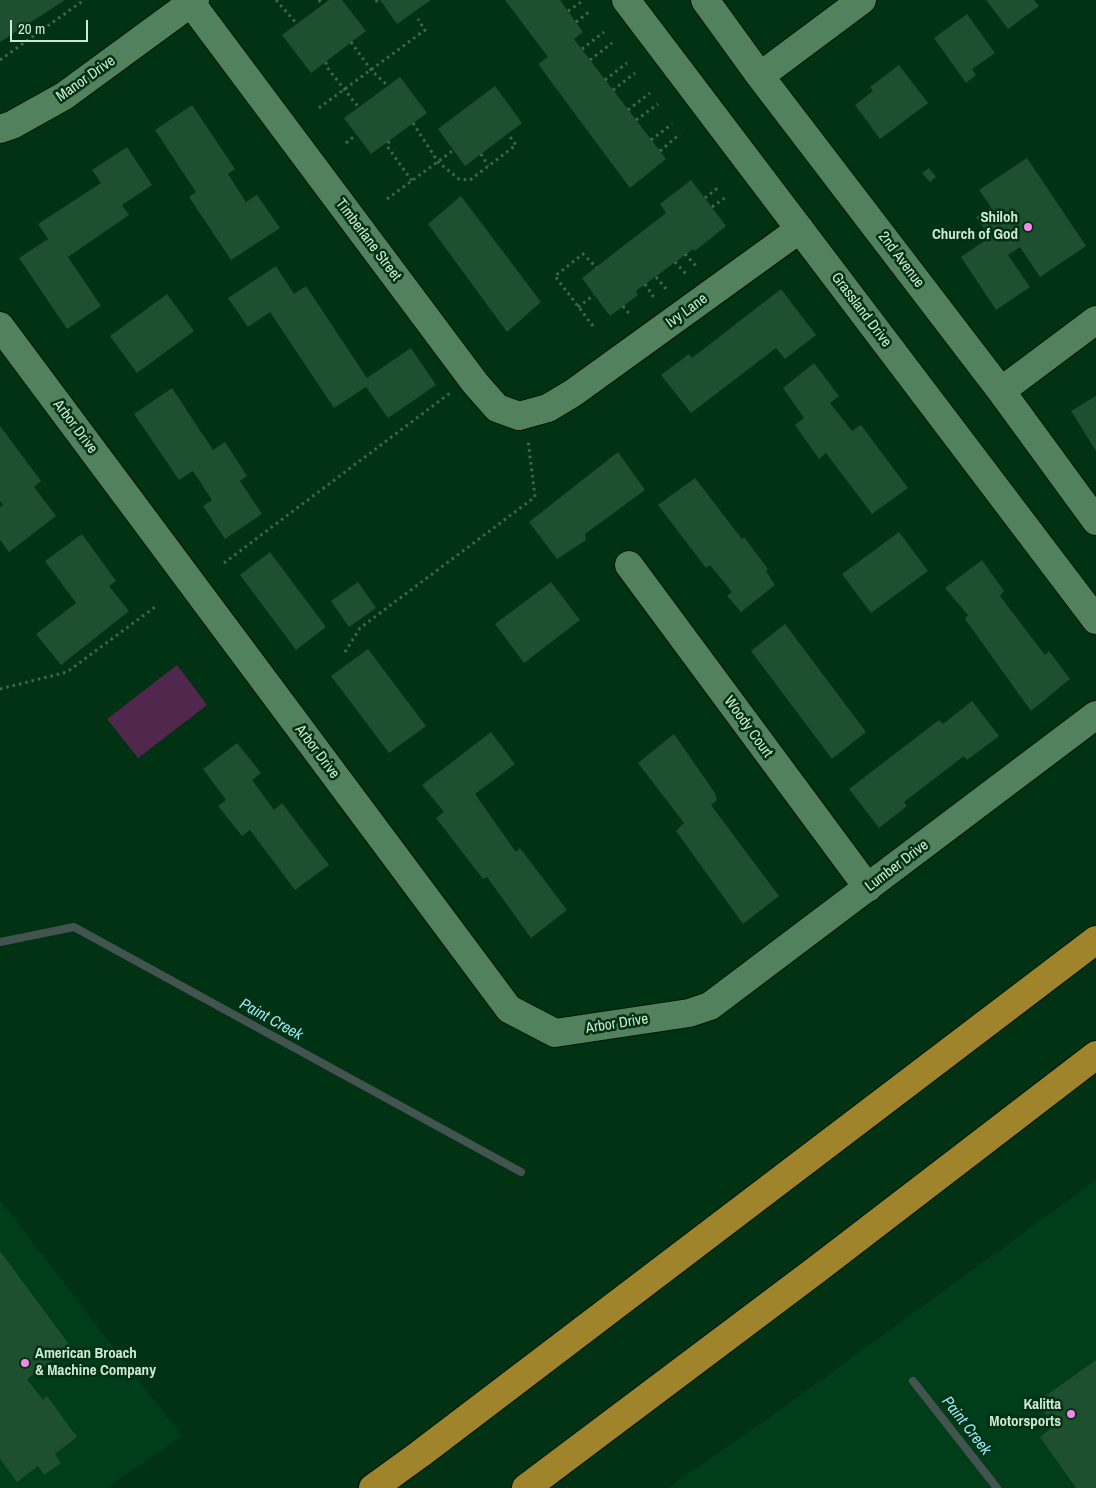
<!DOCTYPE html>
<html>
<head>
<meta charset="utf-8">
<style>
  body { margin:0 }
  #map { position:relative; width:1096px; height:1488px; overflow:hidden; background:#003213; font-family:"Archivo Narrow",sans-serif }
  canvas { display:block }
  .scale { position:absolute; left:10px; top:20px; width:78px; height:22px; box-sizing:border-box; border:2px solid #d0e9d5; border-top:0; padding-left:6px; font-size:15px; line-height:18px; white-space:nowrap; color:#d0e9d5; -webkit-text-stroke:4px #003213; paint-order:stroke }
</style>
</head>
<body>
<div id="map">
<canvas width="1096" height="1488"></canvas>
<div class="scale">20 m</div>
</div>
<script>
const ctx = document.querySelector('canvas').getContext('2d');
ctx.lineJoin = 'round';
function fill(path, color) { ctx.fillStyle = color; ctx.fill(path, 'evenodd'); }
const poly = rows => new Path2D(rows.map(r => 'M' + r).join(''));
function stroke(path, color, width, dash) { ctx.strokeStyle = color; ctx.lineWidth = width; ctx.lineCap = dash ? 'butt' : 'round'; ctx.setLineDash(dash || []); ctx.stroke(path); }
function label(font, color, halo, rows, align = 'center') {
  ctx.font = font + ' "Archivo Narrow",sans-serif'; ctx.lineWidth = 5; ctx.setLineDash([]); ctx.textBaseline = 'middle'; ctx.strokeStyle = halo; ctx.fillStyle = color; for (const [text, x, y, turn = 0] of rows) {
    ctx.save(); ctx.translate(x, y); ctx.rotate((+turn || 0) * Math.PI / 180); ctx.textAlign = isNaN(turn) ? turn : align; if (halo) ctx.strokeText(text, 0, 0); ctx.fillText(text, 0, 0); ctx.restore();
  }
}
fill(poly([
  [1096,1180,1096,1488,668,1488,777,1412],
  [0,1200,182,1436,106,1488,0,1488]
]), '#003d19');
fill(poly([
  [177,665,207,705,138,758,107,719]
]), '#52274d');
stroke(poly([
  [0,942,74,927,521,1172],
  [913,1381,997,1488]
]), '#43534f', 8);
fill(poly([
  [0,0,65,0,0,42],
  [329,0,342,0,366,31,311,73,282,35],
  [380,0,431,0,397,24],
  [505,0,560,0,583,32,574,39,666,159,630,188,538,64,548,57],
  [986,0,1034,0,1039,6,1008,29],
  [967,14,995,53,972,69,976,75,966,83,934,38],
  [899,65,928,103,880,139,855,105,873,91,870,87],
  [400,77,427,113,371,154,344,118],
  [495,86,522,123,465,166,438,129],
  [192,105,235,169,228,174,246,202,257,195,280,228,231,260,189,197,196,192,155,130],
  [127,147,152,185,122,205,129,215,68,257,101,306,67,329,19,258,48,239,38,224,101,183,92,170],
  [1027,158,1086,246,1040,277,1020,247,1008,255,1030,287,996,310,961,257,990,237,976,217,991,207,979,190],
  [929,168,936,177,930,182,922,173],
  [691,180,726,226,695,251,693,249,636,291,638,295,610,316,582,278,666,213,660,204],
  [461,196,541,302,507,332,428,224],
  [276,266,294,294,306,286,367,378,411,348,436,385,388,418,366,387,334,408,270,312,248,327,228,298],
  [781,289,816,335,785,359,776,348,691,413,661,375,689,354,692,358],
  [167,294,194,331,137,373,110,336],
  [814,363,839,396,830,403,852,431,861,425,908,488,872,514,826,453,819,459,795,425,804,418,783,388],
  [172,388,213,450,225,442,247,476,240,481,262,514,225,539,203,506,212,500,193,471,179,480,134,414],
  [1096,396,1096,451,1071,411],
  [0,426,41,481,34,487,56,516,9,552,0,540,0,507,3,505,0,501],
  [618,452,645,490,585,534,586,540,557,559,529,522],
  [695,478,742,539,744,537,768,569,766,571,775,585,741,612,727,596,732,592,710,565,706,568,658,505],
  [899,532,928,571,871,613,842,574],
  [82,534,116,581,109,586,129,611,61,665,36,634,76,603,45,561],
  [270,552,326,627,296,650,240,575],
  [982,560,1004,591,1000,596,1045,655,1049,651,1070,679,1031,711,965,619,968,615,945,588],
  [358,582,376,608,349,627,331,601],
  [551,582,580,620,524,663,495,624],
  [785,624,866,732,832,759,751,651],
  [368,649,426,726,389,753,331,676],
  [972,701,999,736,967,760,964,756,904,802,907,806,879,828,849,789,939,720,943,724],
  [491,732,515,764,475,794,516,852,520,848,567,910,531,938,487,877,483,879,436,818,444,812,422,785],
  [674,734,715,793,717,800,711,805,779,896,743,924,676,831,684,823,638,763],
  [237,743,261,773,252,780,274,810,282,803,329,865,295,890,250,830,242,836,218,806,226,800,203,769],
  [0,1251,71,1347,27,1379,43,1400,47,1396,77,1437,55,1454,61,1463,44,1475,38,1466,17,1482,0,1459],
  [1096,1360,1096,1488,1076,1488,1040,1437,1054,1426,1037,1402]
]), '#1e4f2e');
const minor = poly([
  [626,0,1096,620],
  [705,0,760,76,1001,391,1096,521],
  [191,3,475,383,497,408,519,416,548,408,573,393,800,229],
  [760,76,862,0],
  [0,129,12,125,64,96,195,0],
  [0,326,509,1009,555,1033,689,1013,710,1006,1096,715],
  [1001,391,1096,320],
  [629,565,868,888]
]);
const motorway = poly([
  [373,1488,420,1454,1096,940],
  [526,1488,816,1270,1096,1055]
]);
stroke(minor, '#001606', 30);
stroke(motorway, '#001606', 30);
stroke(poly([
  [276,0,297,24],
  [319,0,322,5],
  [376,0,379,5],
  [568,11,581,2],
  [576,22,589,12],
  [351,42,371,70,388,86],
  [582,49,604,32],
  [0,60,84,0],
  [590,60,612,43],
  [326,62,326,66,355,103,359,107],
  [605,80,627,63],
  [613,90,635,73],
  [319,108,425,30,418,19],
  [628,110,650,93],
  [636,120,658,104],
  [413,123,438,162,459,179,470,180,516,145,508,134],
  [651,140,672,124],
  [389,141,387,146,412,181],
  [346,143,356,135],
  [660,151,680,134],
  [481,154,488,166],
  [705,198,719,187],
  [387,199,451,152,456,152],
  [712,207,726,197],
  [685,254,697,267],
  [675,262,687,275],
  [656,277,667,290],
  [645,284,655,299],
  [623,306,631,316],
  [578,307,594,295],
  [593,326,555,276,583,254,597,268],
  [224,563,450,393],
  [345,652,360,628,535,497,528,440],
  [0,689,67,672,155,607]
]), '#3f694e', 3, [2.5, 4]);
stroke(minor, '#51815d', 28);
stroke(motorway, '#9f842c', 28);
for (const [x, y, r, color] of [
  [1028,227,5,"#f788eb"],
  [25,1363,5,"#f788eb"],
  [1071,1414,5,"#f788eb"]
]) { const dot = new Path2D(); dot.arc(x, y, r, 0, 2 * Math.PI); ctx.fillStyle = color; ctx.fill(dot); stroke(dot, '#003213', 2); }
label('15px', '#d0e9d5', '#003213', [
  ["Manor Drive",86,79,-35],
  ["Timberlane Street",368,240,53],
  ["2nd Avenue",901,260,53],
  ["Grassland Drive",861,310,53],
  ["Ivy Lane",687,311,-36],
  ["Arbor Drive",75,427,53],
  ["Woody Court",748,727,54],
  ["Arbor Drive",317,752,53],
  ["Lumber Drive",897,866,-37],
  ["Arbor Drive",617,1024,-9]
]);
label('bold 15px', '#d0e9d5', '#003213', [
  ["Shiloh",1018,218],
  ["Church of God",1018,235],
  ["American Broach",35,1354,"left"],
  ["& Machine Company",35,1371,"left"],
  ["Kalitta",1061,1405],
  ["Motorsports",1061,1422]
], 'right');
label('italic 16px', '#9ae7f6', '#003213', [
  ["Paint Creek",271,1020,29],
  ["Paint Creek",966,1426,52]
]);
</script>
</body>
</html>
